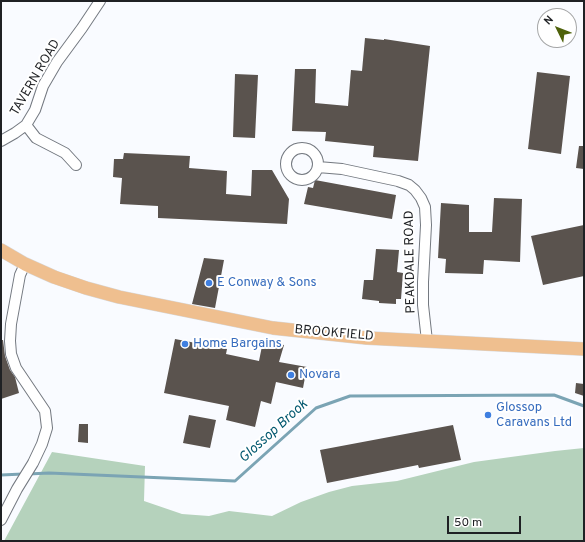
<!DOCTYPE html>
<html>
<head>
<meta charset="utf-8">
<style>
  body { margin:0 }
  #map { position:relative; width:585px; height:542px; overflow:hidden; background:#f9fbff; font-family:Overpass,sans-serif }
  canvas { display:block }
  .frame { position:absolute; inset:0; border:2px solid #1f2124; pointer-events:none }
  .north { position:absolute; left:537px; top:8px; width:40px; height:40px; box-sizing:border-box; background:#fff; border:1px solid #a5a6a7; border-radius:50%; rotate:313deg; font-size:11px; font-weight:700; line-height:16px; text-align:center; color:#1f2124 }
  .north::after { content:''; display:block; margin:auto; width:14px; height:18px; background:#4f620b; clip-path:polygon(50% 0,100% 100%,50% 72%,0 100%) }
  .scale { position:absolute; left:447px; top:516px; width:74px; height:18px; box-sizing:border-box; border:2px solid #1f2124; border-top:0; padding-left:5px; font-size:12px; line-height:14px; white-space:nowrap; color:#1f2124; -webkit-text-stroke:3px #fff; paint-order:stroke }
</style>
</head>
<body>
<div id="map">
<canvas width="585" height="542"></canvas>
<div class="frame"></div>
<div class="north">N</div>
<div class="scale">50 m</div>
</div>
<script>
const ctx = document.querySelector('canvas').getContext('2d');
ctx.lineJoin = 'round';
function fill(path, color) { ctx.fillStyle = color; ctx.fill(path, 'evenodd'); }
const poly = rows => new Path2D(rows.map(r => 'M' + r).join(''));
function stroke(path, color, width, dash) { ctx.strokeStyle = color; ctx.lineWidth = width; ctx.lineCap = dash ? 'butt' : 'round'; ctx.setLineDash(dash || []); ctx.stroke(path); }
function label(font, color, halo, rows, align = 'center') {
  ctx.font = font + ' Overpass,sans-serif'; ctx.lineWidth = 4; ctx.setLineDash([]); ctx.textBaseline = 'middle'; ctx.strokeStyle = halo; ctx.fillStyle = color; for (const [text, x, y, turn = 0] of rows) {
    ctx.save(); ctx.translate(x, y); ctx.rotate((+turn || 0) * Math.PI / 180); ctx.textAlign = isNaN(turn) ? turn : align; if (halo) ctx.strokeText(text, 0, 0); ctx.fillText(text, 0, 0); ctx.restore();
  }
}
fill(poly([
  [584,448,584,541,4,541,52,452,145,466,144,501,182,514,209,516,229,511,272,516,301,502,329,492,352,486,397,481,474,462,555,451]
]), '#b5d2bc');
stroke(poly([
  [28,474,49,473,235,481,316,408,350,396,554,395,584,406],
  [1,475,23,474]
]), '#7ba4b4', 3);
fill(poly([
  [365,38,384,40,384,39,430,46,418,161,373,157,374,146,325,141,326,132,292,131,295,69,316,69,315,103,348,106,351,70,362,71],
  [537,72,570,76,561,154,528,149],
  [235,74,258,75,255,138,233,137],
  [579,146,584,146,584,169,576,168],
  [124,153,190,156,189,168,227,171,226,194,251,196,252,170,272,170,289,199,287,224,158,218,158,206,120,204,122,178,113,177,114,159,123,159],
  [315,180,396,195,392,219,304,204,308,187,313,188],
  [494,198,522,199,520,262,484,260,483,274,445,273,446,259,438,258,441,203,469,205,469,232,492,232],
  [584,225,584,276,543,285,531,236],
  [376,249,399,250,397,272,403,273,401,299,396,299,396,304,379,303,379,301,362,299,364,280,373,280],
  [204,258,224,260,215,308,192,304],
  [175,339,227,349,226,354,259,361,263,341,284,345,279,362,307,367,303,388,276,382,271,404,261,401,255,427,226,420,229,406,164,393],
  [1,340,3,340,5,356,10,370,15,377,19,393,1,399],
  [576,383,584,384,584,396,575,393],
  [189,415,216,420,210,448,183,443],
  [79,424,88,424,88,443,78,442],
  [453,425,461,460,419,468,418,465,327,483,320,450]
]), '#5a534e');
const minor = poly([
  [26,125,36,138,65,153,76,165],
  [1,141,15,133,26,125,35,110,43,86,57,62,82,28,100,1],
  '286 164a16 16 0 1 1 32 0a16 16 0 1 1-32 0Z',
  [318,167,342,169,398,181,409,185,415,190,421,198,425,207,426,225,423,282,423,305,427,341],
  [1,520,17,489,33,463,42,444,47,428,45,411,16,368,11,354,10,341,11,324,20,275,25,264]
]);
const major = poly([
  [1,250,25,264,54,277,86,288,119,297,273,328,367,338,584,349]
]);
stroke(minor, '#747980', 12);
stroke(major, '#d7d7d8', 14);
stroke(minor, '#fff', 10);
stroke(major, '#efbf8f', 13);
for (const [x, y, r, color] of [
  [209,283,4,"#3f7fe0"],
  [185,344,4,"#3f7fe0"],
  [291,375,4,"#3f7fe0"],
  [488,415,4,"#3f7fe0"]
]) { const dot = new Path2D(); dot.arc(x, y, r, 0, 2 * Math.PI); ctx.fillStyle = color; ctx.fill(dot); stroke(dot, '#fff', 1.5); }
label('13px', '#1f2124', '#fff', [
  ["TAVERN ROAD",36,78,-60],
  ["PEAKDALE ROAD",411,262,-91],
  ["BROOKFIELD",334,334,5]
]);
label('13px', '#366cbe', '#fff', [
  ["E Conway & Sons",217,283],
  ["Home Bargains",193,344],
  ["Novara",299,375],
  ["Glossop",496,408],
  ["Caravans Ltd",496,423]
], 'left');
label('italic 14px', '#02586f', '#fff', [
  ["Glossop Brook",274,432,-42]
]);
</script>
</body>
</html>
